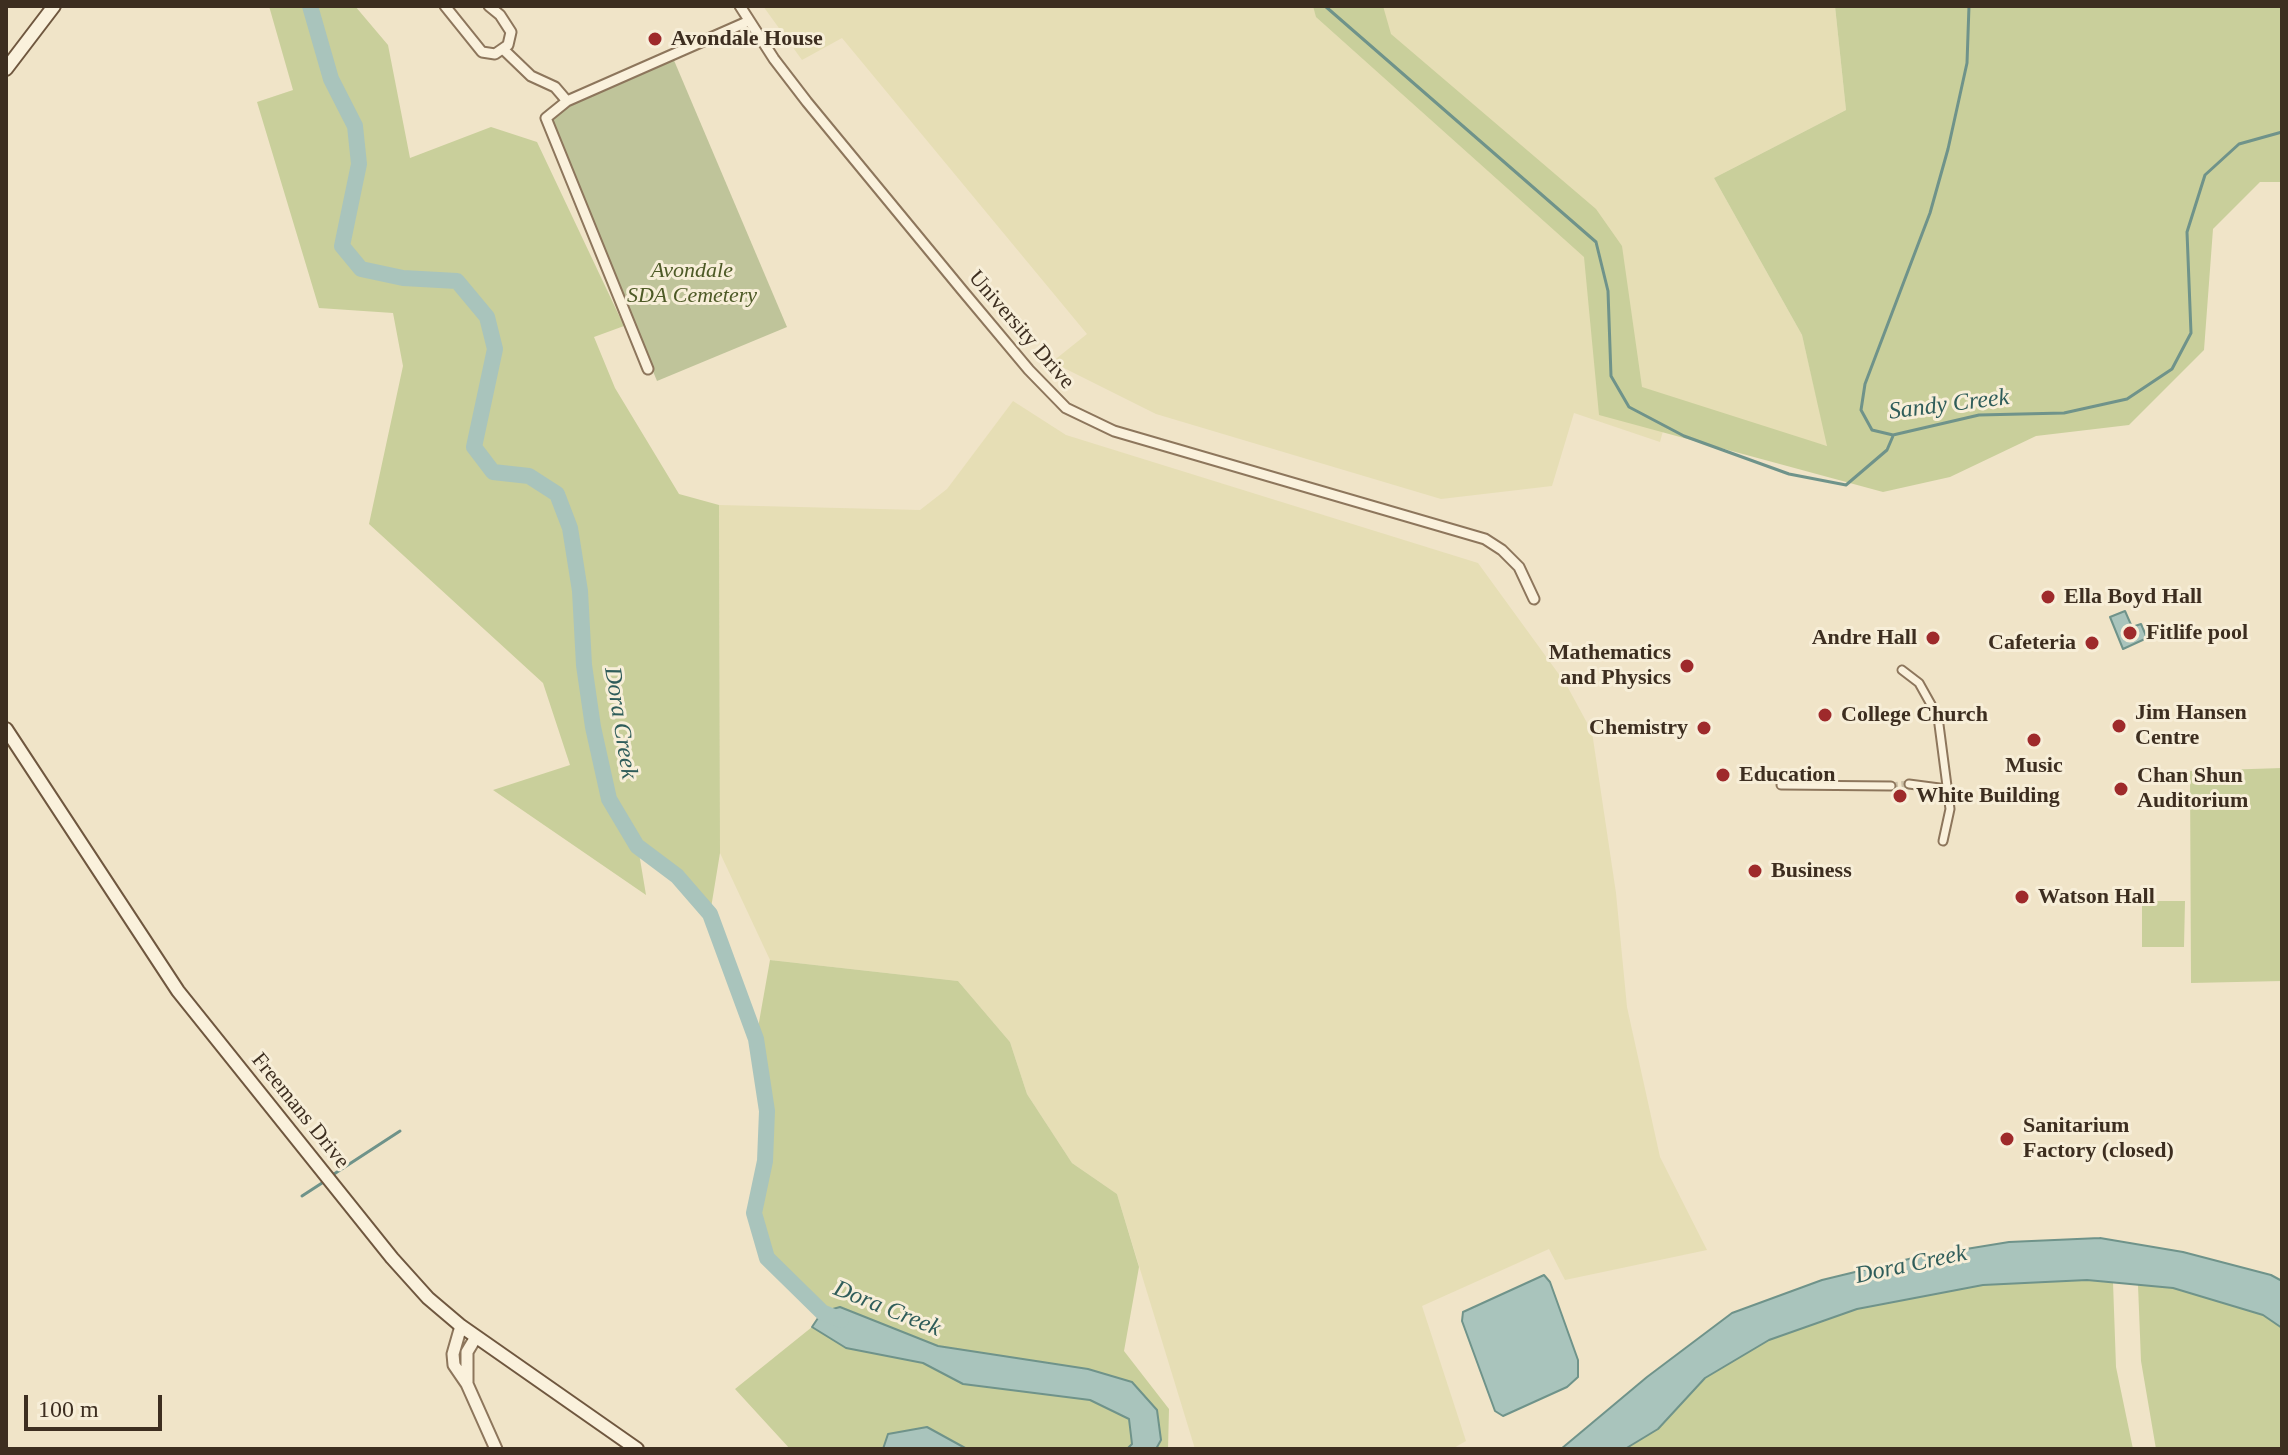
<!DOCTYPE html>
<html>
<head>
<meta charset="utf-8">
<style>
  body { margin:0 }
  #map { position:relative; width:2288px; height:1455px; overflow:hidden; background:#f0e4c8; font-family:"Times New Roman",serif }
  canvas { display:block }
  .frame { position:absolute; inset:0; border:8px solid #3d2e20; pointer-events:none }
  .scale { position:absolute; left:24px; top:1395px; width:138px; height:36px; box-sizing:border-box; border:4px solid #3d2e20; border-top:0; padding-left:10px; font-size:24px; line-height:28px; white-space:nowrap; color:#3d2e20; -webkit-text-stroke:6px #f7eed8; paint-order:stroke }
</style>
</head>
<body>
<div id="map">
<canvas width="2288" height="1455"></canvas>
<div class="frame"></div>
<div class="scale">100 m</div>
</div>
<script>
const ctx = document.querySelector('canvas').getContext('2d');
ctx.lineJoin = 'round';
function fill(path, color) { ctx.fillStyle = color; ctx.fill(path, 'evenodd'); }
const poly = rows => new Path2D(rows.map(r => 'M' + r).join(''));
function stroke(path, color, width, dash) { ctx.strokeStyle = color; ctx.lineWidth = width; ctx.lineCap = dash ? 'butt' : 'round'; ctx.setLineDash(dash || []); ctx.stroke(path); }
function label(font, color, halo, rows, align = 'center') {
  ctx.font = font + ' "Times New Roman",serif'; ctx.lineWidth = 6; ctx.setLineDash([]); ctx.textBaseline = 'middle'; ctx.strokeStyle = halo; ctx.fillStyle = color; for (const [text, x, y, turn = 0] of rows) {
    ctx.save(); ctx.translate(x, y); ctx.rotate((+turn || 0) * Math.PI / 180); ctx.textAlign = isNaN(turn) ? turn : align; if (halo) ctx.strokeText(text, 0, 0); ctx.fillText(text, 0, 0); ctx.restore();
  }
}
fill(poly([
  [763,6,1835,6,1846,110,1714,178,1802,335,1828,446,1669,409,1660,442,1574,413,1552,486,1441,499,1156,414,1052,362,1087,334,842,38,802,60],
  [1013,401,1066,435,1478,563,1566,684,1592,732,1616,893,1627,1007,1660,1157,1707,1250,1565,1280,1549,1249,1422,1306,1466,1441,1452,1449,1195,1449,1117,1194,1072,1163,1027,1094,1010,1042,958,981,770,960,720,853,719,505,920,510,947,489]
]), '#e6deb5');
fill(poly([
  [269,6,355,6,388,45,410,158,491,127,537,142,624,326,594,337,615,388,679,494,719,505,720,853,710,914,677,876,638,847,646,895,493,790,570,765,543,683,369,524,403,366,393,313,319,308,257,102,293,90],
  [1313,6,1383,6,1391,34,1596,209,1622,246,1642,387,1827,446,1802,335,1714,178,1846,110,1835,6,2282,6,2282,182,2260,182,2213,229,2204,350,2129,425,2036,436,1950,477,1883,492,1599,415,1584,257,1316,17],
  [2282,768,2282,981,2191,983,2190,771],
  [2142,901,2185,901,2184,947,2142,947],
  [770,960,958,981,1010,1042,1027,1094,1072,1163,1117,1194,1139,1267,1124,1351,1169,1409,1168,1449,1156,1449,1161,1440,1088,1369,938,1346,841,1307,822,1312,767,1258,754,1213,765,1161,767,1111,756,1039],
  [2087,1280,2113,1282,2116,1367,2133,1449,1625,1449,1658,1429,1705,1378,1769,1340,1857,1309,1983,1285],
  [2138,1285,2173,1288,2263,1315,2282,1328,2282,1449,2156,1449,2141,1361],
  [812,1327,846,1348,923,1363,963,1384,1090,1400,1129,1419,1132,1444,1127,1449,967,1449,888,1434,883,1449,790,1449,735,1389]
]), '#c9cf9b');
fill(poly([
  [673,58,787,327,657,381,550,125,551,119,565,106]
]), '#bfc49a');
const water = poly([
  [2125,611,2132,627,2141,624,2147,638,2123,649,2110,617,2125,611],
  [2100,1238,2183,1252,2271,1275,2282,1281,2282,1328,2263,1315,2173,1288,2087,1280,1983,1285,1857,1309,1769,1340,1705,1378,1658,1429,1625,1449,1561,1449,1647,1377,1732,1313,1822,1280,1917,1257,2009,1242,2100,1238],
  [1544,1275,1550,1282,1578,1360,1578,1377,1567,1387,1503,1416,1495,1411,1462,1321,1463,1312,1544,1275],
  [840,1307,938,1346,1088,1369,1132,1382,1157,1410,1161,1440,1156,1449,1127,1449,1132,1444,1129,1419,1090,1400,963,1384,923,1363,846,1348,812,1327,822,1312,840,1307],
  [927,1427,967,1449,883,1449,888,1434,927,1427]
]);
fill(water, '#a9c4bc');
stroke(water, '#6f938a', 2);
stroke(poly([
  [1325,6,1596,242,1608,291,1611,376,1629,407,1684,436,1789,474,1846,485,1887,450,1893,436],
  [1969,6,1967,63,1948,149,1930,213,1865,384,1861,410,1872,430,1893,435,1979,415,2064,413,2127,399,2172,369,2191,333,2187,232,2205,175,2239,144,2282,132],
  [334,1174,400,1131],
  [302,1196,322,1183]
]), '#6f938a', 3);
stroke(poly([
  [310,6,331,79,355,126,359,164,342,246,361,269,403,278,457,281,487,317,495,349,474,447,493,472,529,476,557,494,570,528,580,591,584,665,593,727,609,799,637,846,677,876,710,914,756,1039,767,1111,765,1161,754,1213,767,1258,822,1312,841,1320]
]), '#a9c4bc', 16);
stroke(poly([
  [1891,786,1909,784]
]), '#ccc0a6', 7, [7, 3.5]);
const pedestrian = poly([
  [1902,670,1919,683,1938,717,1950,809,1943,841],
  [1909,784,1947,789],
  [1781,785,1891,786]
]);
const minor = poly([
  [445,6,482,52,495,54,508,45,511,32,500,15,489,6],
  [740,6,774,59,807,102,962,290,1029,370,1066,408,1114,431,1485,539,1502,550,1519,567,1534,599],
  [504,50,531,76,555,87,567,101],
  [648,369,546,118,567,101,749,21]
]);
const tertiary = poly([
  [461,1326,453,1354,454,1365,467,1384,496,1449],
  [467,1383,467,1352,476,1337]
]);
const secondary = poly([
  [6,69,54,6],
  [6,729,178,991,392,1258,428,1298,461,1326,637,1449]
]);
stroke(pedestrian, '#8d765c', 11);
stroke(minor, '#8d765c', 13);
stroke(tertiary, '#8d765c', 15);
stroke(secondary, '#6f573f', 16);
stroke(pedestrian, '#faf1dc', 7);
stroke(minor, '#faf1dc', 9);
stroke(tertiary, '#faf1dc', 11);
stroke(secondary, '#faf1dc', 12);
for (const [x, y, r, color] of [
  [655,39,8,"#9e2a2b"],
  [2048,597,8,"#9e2a2b"],
  [2130,633,8,"#9e2a2b"],
  [1933,638,8,"#9e2a2b"],
  [2092,643,8,"#9e2a2b"],
  [1687,666,8,"#9e2a2b"],
  [1825,715,8,"#9e2a2b"],
  [2119,726,8,"#9e2a2b"],
  [1704,728,8,"#9e2a2b"],
  [2034,740,8,"#9e2a2b"],
  [1723,775,8,"#9e2a2b"],
  [2121,789,8,"#9e2a2b"],
  [1900,796,8,"#9e2a2b"],
  [1755,871,8,"#9e2a2b"],
  [2022,897,8,"#9e2a2b"],
  [2007,1139,8,"#9e2a2b"]
]) { const dot = new Path2D(); dot.arc(x, y, r, 0, 2 * Math.PI); ctx.fillStyle = color; ctx.fill(dot); stroke(dot, '#f7eed8', 3); }
label('bold 22px', '#3d2e20', '#f7eed8', [
  ["Avondale House",671,39],
  ["Ella Boyd Hall",2064,597],
  ["Fitlife pool",2146,633],
  ["Andre Hall",1917,638,"right"],
  ["Cafeteria",2076,643,"right"],
  ["Mathematics",1671,653,"right"],
  ["and Physics",1671,678,"right"],
  ["Jim Hansen",2135,713],
  ["Centre",2135,738],
  ["College Church",1841,715],
  ["Chemistry",1688,728,"right"],
  ["Music",2034,766,"center"],
  ["Education",1739,775],
  ["Chan Shun",2137,776],
  ["Auditorium",2137,801],
  ["White Building",1916,796],
  ["Business",1771,871],
  ["Watson Hall",2038,897],
  ["Sanitarium",2023,1126],
  ["Factory (closed)",2023,1151]
], 'left');
label('italic 22px', '#4d5a26', '#f7eed8', [
  ["Avondale",692,271],
  ["SDA Cemetery",692,296]
]);
label('22px', '#3d2e20', '#f7eed8', [
  ["University Drive",1021,330,49],
  ["Freemans Drive",300,1111,51]
]);
label('italic 24px', '#2f5d5a', '#f7eed8', [
  ["Sandy Creek",1949,405,-7],
  ["Dora Creek",620,723,81],
  ["Dora Creek",1911,1265,-12],
  ["Dora Creek",887,1309,22]
]);
</script>
</body>
</html>
